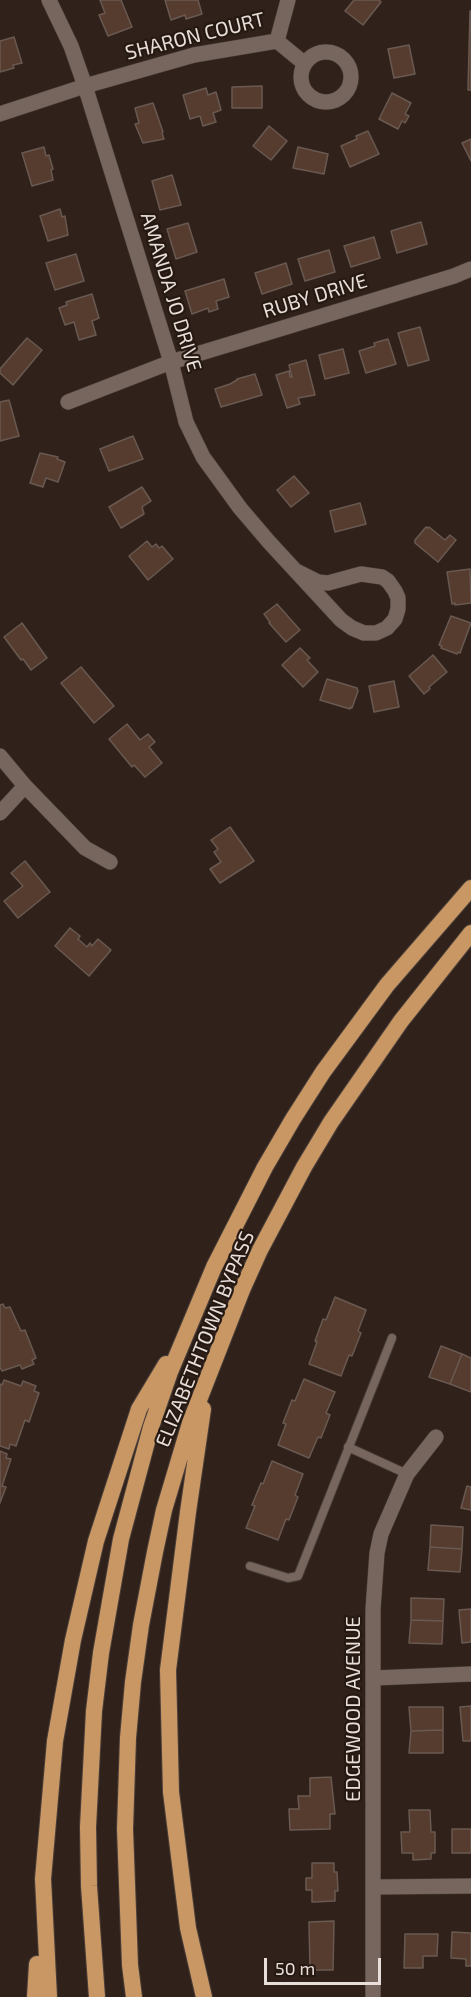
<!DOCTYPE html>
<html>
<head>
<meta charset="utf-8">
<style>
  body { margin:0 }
  #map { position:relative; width:471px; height:1997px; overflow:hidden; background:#30221b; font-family:"Exo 2",sans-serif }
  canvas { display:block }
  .scale { position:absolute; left:264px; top:1958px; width:117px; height:27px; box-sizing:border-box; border:3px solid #e8deda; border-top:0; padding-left:8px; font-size:18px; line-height:21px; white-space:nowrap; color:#e8deda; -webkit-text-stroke:4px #261912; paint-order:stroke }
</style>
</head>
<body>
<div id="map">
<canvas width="471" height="1997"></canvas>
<div class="scale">50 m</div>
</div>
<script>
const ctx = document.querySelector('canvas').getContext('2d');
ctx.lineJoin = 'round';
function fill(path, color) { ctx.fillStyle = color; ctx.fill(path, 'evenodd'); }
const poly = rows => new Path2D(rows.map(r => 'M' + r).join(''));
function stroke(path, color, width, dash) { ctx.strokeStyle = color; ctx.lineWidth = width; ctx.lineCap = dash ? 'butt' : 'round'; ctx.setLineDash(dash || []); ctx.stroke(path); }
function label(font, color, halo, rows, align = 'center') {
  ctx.font = font + ' "Exo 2",sans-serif'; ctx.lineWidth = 4.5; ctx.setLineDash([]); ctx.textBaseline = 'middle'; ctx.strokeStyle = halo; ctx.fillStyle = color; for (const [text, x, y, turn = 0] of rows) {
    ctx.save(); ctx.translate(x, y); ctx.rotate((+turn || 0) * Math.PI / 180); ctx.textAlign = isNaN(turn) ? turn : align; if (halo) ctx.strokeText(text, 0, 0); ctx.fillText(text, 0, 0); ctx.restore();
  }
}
const building = poly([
  [100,0,121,0,132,27,108,36,99,15,105,13,100,0],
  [165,0,198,0,202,14,186,19,185,15,171,20,165,0],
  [354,0,379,0,381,2,363,25,345,11,354,0],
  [470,11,471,11,471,90,468,90,470,11],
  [14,37,22,63,13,65,14,68,0,72,0,41,14,37],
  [409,45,415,74,394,78,388,49,409,45],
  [262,86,262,108,232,108,232,87,262,86],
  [206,88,208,95,216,92,221,110,213,113,216,122,203,126,200,116,190,119,183,95,206,88],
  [392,93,411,103,405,114,409,116,405,123,402,121,398,129,379,119,392,93],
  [153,103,163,132,162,133,164,139,143,143,135,124,139,123,135,108,153,103],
  [269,126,287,141,271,160,253,146,269,126],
  [368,131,379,154,350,167,341,146,357,139,356,136,368,131],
  [471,139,471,161,462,143,471,139],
  [44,147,46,156,49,155,53,169,51,170,53,180,32,186,22,153,44,147],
  [298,147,328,154,324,174,293,168,298,147],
  [172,175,181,205,160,210,152,181,172,175],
  [60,209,62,217,65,216,68,235,48,241,40,216,60,209],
  [421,222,427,244,397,253,391,231,421,222],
  [188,223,197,252,176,259,167,229,188,223],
  [374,237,380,258,351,267,344,246,374,237],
  [329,250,335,272,305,281,298,259,329,250],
  [76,254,84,281,55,290,46,263,76,254],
  [286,263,292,284,262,294,255,273,286,263],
  [224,279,229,297,216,301,218,309,209,312,208,308,192,314,185,291,224,279],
  [92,294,99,318,92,321,96,335,79,340,74,322,65,325,59,308,67,305,66,302,92,294],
  [420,327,429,360,408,366,398,333,420,327],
  [27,338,42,350,13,385,0,373,0,369,27,338],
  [388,339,396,364,366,373,359,351,375,346,374,343,388,339],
  [343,349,349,373,325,379,319,355,343,349],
  [306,360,315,395,298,398,300,404,287,408,276,375,289,371,290,377,292,377,289,365,306,360],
  [255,374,262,395,221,407,215,389,230,384,237,380,237,379,255,374],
  [9,400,19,436,0,441,0,402,9,400],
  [133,436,143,459,109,471,100,449,133,436],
  [40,453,58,457,57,459,65,462,58,482,46,478,43,487,30,483,40,453],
  [294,476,309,493,291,507,277,490,294,476],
  [142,487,151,501,142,507,144,514,121,528,109,507,142,487],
  [360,503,366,524,335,532,330,511,360,503],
  [426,527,428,528,429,527,445,540,450,535,456,540,438,562,415,543,415,540,426,527],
  [147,541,152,547,156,544,159,548,162,546,173,559,148,580,129,556,147,541],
  [470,569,471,603,455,605,455,603,452,604,447,572,470,569],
  [277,604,300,630,286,642,269,623,270,622,264,614,277,604],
  [451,616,471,623,460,653,458,652,457,654,441,648,442,646,439,645,451,616],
  [22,623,47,658,31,670,23,659,21,660,4,637,22,623],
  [300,648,310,658,307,660,318,672,303,687,282,665,300,648],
  [433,655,447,672,429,687,430,689,424,694,409,676,433,655],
  [81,667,114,706,94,723,61,683,81,667],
  [327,679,357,688,358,691,352,708,350,707,350,709,320,700,327,679],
  [394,681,399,707,374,712,369,686,394,681],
  [127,724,140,740,148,734,155,742,149,747,162,763,145,777,134,765,132,767,109,739,127,724],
  [230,827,254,861,220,883,210,869,221,862,214,852,218,849,211,840,230,827],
  [25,861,50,892,18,918,4,901,23,886,11,873,25,861],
  [70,928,80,936,78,939,87,947,90,943,92,946,98,939,111,950,89,976,55,946,70,928],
  [335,1297,366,1310,358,1331,361,1333,352,1356,349,1355,341,1376,309,1364,317,1342,315,1341,323,1319,326,1320,335,1297],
  [3,1304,5,1308,10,1307,21,1331,25,1330,36,1358,32,1360,34,1364,22,1369,20,1365,2,1371,0,1367,0,1305,3,1304],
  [441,1346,462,1354,450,1384,429,1377,441,1346],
  [462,1354,471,1358,471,1392,450,1384,462,1354],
  [304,1379,335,1392,326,1413,330,1415,321,1438,318,1437,309,1458,278,1445,286,1424,283,1423,292,1400,295,1401,304,1379],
  [4,1380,21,1386,23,1381,36,1386,34,1391,39,1393,29,1422,25,1420,16,1446,10,1444,9,1449,0,1446,0,1384,2,1385,4,1380],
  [0,1451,7,1454,6,1458,11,1459,2,1486,6,1487,0,1503,0,1451],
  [272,1461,303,1474,295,1495,298,1497,289,1520,286,1519,278,1540,246,1528,255,1506,252,1505,261,1483,263,1484,272,1461],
  [467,1486,471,1487,471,1510,461,1508,467,1486],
  [431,1525,463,1527,462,1549,430,1547,431,1525],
  [430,1547,462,1549,460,1572,428,1570,430,1547],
  [411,1598,444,1599,443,1621,411,1620,411,1598],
  [471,1609,471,1642,462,1643,459,1610,471,1609],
  [411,1620,443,1621,442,1644,409,1643,411,1620],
  [471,1706,471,1741,463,1741,460,1707,471,1706],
  [409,1707,443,1707,443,1730,411,1731,409,1707],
  [443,1730,443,1753,409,1753,411,1731,443,1730],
  [331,1777,335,1814,330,1814,330,1829,290,1830,289,1809,299,1809,298,1796,310,1796,310,1778,331,1777],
  [409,1810,430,1810,431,1832,435,1832,435,1853,431,1853,431,1859,413,1860,413,1853,402,1853,401,1832,410,1832,409,1810],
  [452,1829,471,1829,471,1853,452,1853,452,1829],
  [312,1863,334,1863,334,1872,337,1872,338,1891,335,1891,335,1901,312,1902,312,1890,306,1890,306,1878,312,1878,312,1863],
  [334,1921,333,1970,310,1970,309,1922,334,1921],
  [452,1932,471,1933,471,1966,466,1966,466,1959,451,1958,452,1932],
  [405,1934,438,1934,437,1956,423,1956,423,1968,404,1968,405,1934]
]);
fill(building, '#553c2f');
stroke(building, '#695951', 1.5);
const service = poly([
  [348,1447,407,1474],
  [250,1566,288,1578,298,1576,392,1338]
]);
const minor = poly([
  [49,0,71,46,85,86,171,362,186,422,203,457,240,508,269,542,341,620,352,628,364,633,376,633,387,628,395,619,398,609,398,598,395,591,388,581,382,577,361,574,328,583,318,582,296,571],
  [277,41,288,0],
  [277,41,305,64],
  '301 77a25 25 0 1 1 50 0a25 25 0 1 1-50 0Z',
  [0,114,85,86,194,55,277,41],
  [68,402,171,362,454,276,471,269],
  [0,756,25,786,85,848,110,862],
  [0,813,25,786],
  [374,1678,471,1674],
  [374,1887,471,1886],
  [373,1997,373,1609,377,1553,381,1534,407,1474,436,1437]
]);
const trunk = poly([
  [203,1409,188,1512,168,1670,171,1792,188,1928,204,1997],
  [35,1997,37,1964],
  [49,1997,43,1879,55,1741,73,1640,96,1541,139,1409,166,1364],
  [97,1997,89,1886,88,1827,94,1711,101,1653,121,1539,151,1427,170,1372,214,1267,265,1167,293,1119,323,1072,387,985,471,888],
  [134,1997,130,1965,125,1829,128,1738,133,1682,141,1625,155,1552,164,1510,190,1423,242,1290,260,1250,304,1167,331,1122,401,1021,471,933]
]);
stroke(service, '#4a3e39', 10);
stroke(minor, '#4a3e39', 16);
stroke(trunk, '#4a3e39', 18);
stroke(service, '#76665d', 8);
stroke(minor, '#76665d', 15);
stroke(trunk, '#c89764', 16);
label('20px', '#e8deda', '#261912', [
  ["SHARON COURT",195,36,-14],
  ["AMANDA JO DRIVE",171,292,73],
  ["RUBY DRIVE",315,296,-17],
  ["ELIZABETHTOWN BYPASS",205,1339,-68],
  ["EDGEWOOD AVENUE",353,1709,-90]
]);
</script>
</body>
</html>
